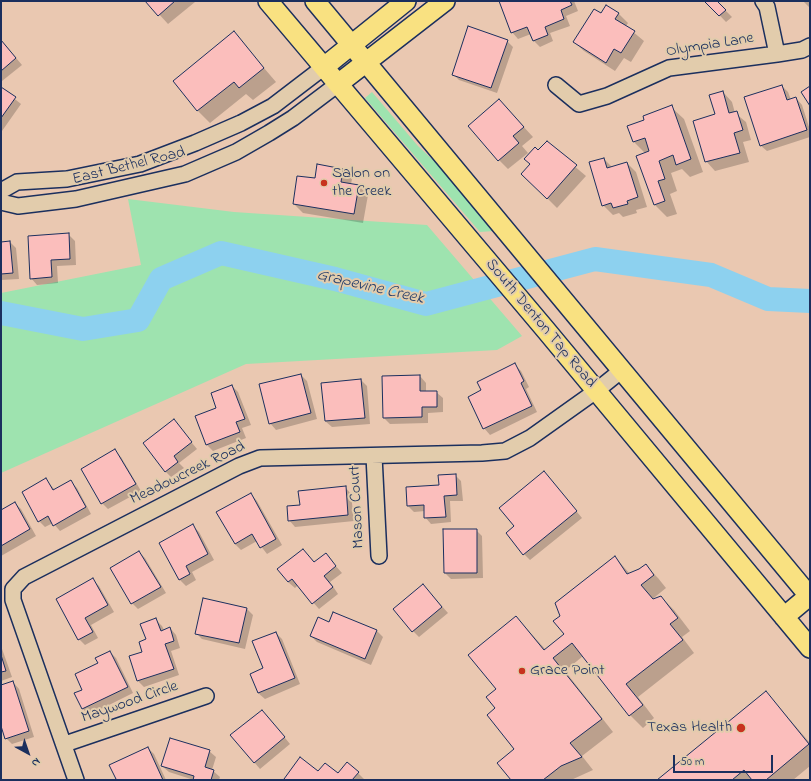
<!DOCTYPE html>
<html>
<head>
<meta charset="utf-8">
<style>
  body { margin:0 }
  #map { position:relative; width:811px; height:781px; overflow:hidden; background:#eac8b1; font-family:"Indie Flower",sans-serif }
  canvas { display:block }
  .frame { position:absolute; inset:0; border:2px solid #1b2f5e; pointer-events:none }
  .north { position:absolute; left:8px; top:733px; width:40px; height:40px; -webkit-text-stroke:3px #e2ccac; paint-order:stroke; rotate:140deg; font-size:11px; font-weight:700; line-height:16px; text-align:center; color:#1b2f5e }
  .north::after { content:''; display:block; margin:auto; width:14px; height:18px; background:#1b2f5e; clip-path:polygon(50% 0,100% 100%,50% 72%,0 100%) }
  .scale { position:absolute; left:673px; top:755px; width:100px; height:18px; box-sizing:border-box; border:2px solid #1b2f5e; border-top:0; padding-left:5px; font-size:12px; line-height:14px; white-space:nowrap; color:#1b2f5e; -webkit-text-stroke:3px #e2ccac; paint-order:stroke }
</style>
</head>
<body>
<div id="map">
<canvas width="811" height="781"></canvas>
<div class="frame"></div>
<div class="north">N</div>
<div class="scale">50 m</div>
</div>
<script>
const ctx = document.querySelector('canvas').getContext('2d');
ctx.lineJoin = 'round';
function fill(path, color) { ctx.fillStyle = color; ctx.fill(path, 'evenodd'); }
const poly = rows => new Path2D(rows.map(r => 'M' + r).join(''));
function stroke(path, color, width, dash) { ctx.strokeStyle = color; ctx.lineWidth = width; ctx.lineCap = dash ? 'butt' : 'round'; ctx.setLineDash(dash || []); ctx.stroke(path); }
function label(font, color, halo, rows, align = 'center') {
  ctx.font = font + ' "Indie Flower",sans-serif'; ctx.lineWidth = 4; ctx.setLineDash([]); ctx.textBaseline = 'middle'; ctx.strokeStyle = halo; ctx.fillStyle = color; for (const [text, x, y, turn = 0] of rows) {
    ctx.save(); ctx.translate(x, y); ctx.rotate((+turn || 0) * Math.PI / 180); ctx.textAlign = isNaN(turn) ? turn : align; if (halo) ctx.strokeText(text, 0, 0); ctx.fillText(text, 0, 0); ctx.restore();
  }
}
fill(poly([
  [372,92,418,146,449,175,494,231,480,232,365,98],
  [128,199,234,212,427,225,522,336,497,350,246,364,1,473,1,293,141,265]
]), '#9ee3af');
fill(poly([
  [147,1,195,1,195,2,168,24],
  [500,1,574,1,578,11,566,16,570,26,550,33,553,41,540,47,533,40,531,34,518,39,512,32],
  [706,1,716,1,732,17,726,22],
  [803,1,810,1,810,8],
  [618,13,628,23,626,26,644,41,631,62,624,58,615,71,584,51,574,42,602,14],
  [234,33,276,82,253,100,246,94,210,123,198,111],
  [1,40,22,65,2,81,1,79],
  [507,41,513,47,497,93,459,80,453,74],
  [782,86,788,92,791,100,796,98,802,105,810,130,810,137,767,151,760,145],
  [1,88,21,104,2,131,1,130],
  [723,92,732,102,735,113,746,122,751,140,743,142,749,162,715,171,706,161],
  [499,100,533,137,522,146,528,153,508,169,499,160],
  [671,107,684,119,703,172,690,177,682,169,671,173,677,191,670,194,677,214,667,217,655,205,646,154,634,142,646,121],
  [547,143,586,176,557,208,523,174],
  [604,159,612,167,627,163,636,172,647,207,636,210,637,213,623,217,619,213,613,215,603,205],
  [343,169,352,179,351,184,359,186,368,195,363,223,303,213,294,204,316,180],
  [68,234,75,241,76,265,57,266,58,283,37,285,31,278],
  [10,242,16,248,19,279,1,280,1,243],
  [515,365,521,371,529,387,526,389,537,412,490,435,484,428,482,391],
  [301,375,307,381,317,419,276,430,270,423],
  [420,376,426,383,426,392,436,392,443,398,443,412,428,413,428,423,390,424,384,418],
  [361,380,367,386,370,424,332,427,325,421,322,384],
  [232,386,238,392,251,425,242,428,246,438,213,451,207,445,218,408],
  [174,421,197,449,179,463,184,468,171,477,165,471],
  [115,451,121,457,141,491,108,509,102,503],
  [455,475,461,481,463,501,450,501,451,522,431,524,425,517,425,511,414,512,408,506],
  [550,479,582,518,530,560,524,554,516,526],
  [46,480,55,490,71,482,77,488,91,514,60,531,53,523,45,527,39,521],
  [345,487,351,494,354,521,295,527,289,520],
  [251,494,257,501,282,545,267,554,257,541,241,550,235,544],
  [15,503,21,509,36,536,1,556,1,511],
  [192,525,199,532,214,560,192,572,196,580,186,586,180,580],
  [476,530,482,536,483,578,451,579,445,573],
  [303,550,315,563,325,554,342,573,330,582,338,594,319,609,298,585,295,588,288,582],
  [139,552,145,558,166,593,138,609,132,603],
  [615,557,630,574,645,565,658,578,666,588,650,601,661,597,674,610,690,631,682,637,694,653,638,697,654,718,643,728,630,715,583,656,565,671,613,732,582,756,593,770,571,780,513,780,515,749,496,708,497,689,516,617,546,650,565,635,561,616],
  [93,580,99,586,114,612,91,625,98,638,85,645,79,639],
  [423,585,448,613,419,637,413,631],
  [247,609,253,615,245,649,202,639,196,633],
  [334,613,377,631,383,637,371,665,317,642,311,636,330,623],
  [156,620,162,626,164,630,170,628,176,635,180,648,171,651,179,675,144,687,138,681,130,657,144,652],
  [276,633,282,639,300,684,265,699,258,693,251,674,264,669],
  [1,646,12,677,1,681],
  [110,652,116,658,133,693,89,715,82,708,83,690,99,664],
  [13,682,19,689,34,737,12,744,6,738,1,723,1,686],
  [766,692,810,743,810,766,793,780,659,780],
  [268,717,290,744,260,769,254,762],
  [148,748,154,754,166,780,117,780],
  [209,751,216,757,212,770,220,777,219,780,194,780,169,772,162,766],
  [318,773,338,774,358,773,364,779,287,780]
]), '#0003');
stroke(poly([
  [1,313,83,329,138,320,161,279,221,253,335,279,426,304,595,259,711,275,768,299,810,301]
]), '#8dd1ef', 24);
const building = poly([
  [145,1,175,1,158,16,145,1],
  [499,1,570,1,572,5,561,10,564,19,545,27,548,35,533,41,527,27,511,33,499,1],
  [704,1,717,1,726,10,719,16,704,1],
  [606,5,619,13,615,19,635,31,621,53,614,49,606,63,573,42,594,9,601,13,606,5],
  [468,26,508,40,491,88,452,75,468,26],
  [234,31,264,68,239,88,234,82,197,111,173,81,234,31],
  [1,40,16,58,1,71,1,40],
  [782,85,787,100,796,97,807,130,760,146,744,97,782,85],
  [810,86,810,106,801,92,810,86],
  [1,87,16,97,1,118,1,87],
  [723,91,729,113,737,111,743,130,734,133,740,153,705,162,693,121,715,114,709,95,723,91],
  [499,99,524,127,513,136,519,143,498,161,468,126,499,99],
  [672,105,691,159,676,165,673,155,659,161,665,179,658,181,665,201,654,205,636,156,649,151,645,138,633,142,627,126,644,120,643,116,672,105],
  [547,141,577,165,547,199,521,174,530,164,524,159,535,147,538,150,547,141],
  [604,158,607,168,627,162,638,197,627,201,628,204,613,208,611,203,602,206,589,162,604,158],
  [317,164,343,169,341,182,359,185,354,214,293,204,297,176,315,178,317,164],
  [69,233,70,259,51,260,52,277,30,279,28,236,69,233],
  [10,241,13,273,1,274,1,242,10,241],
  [515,363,524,381,521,383,532,406,483,429,468,397,481,390,477,382,515,363],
  [301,374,311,413,269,424,259,384,301,374],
  [420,375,420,391,437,391,437,407,422,407,422,417,383,418,382,376,420,375],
  [361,379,365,418,325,421,321,383,361,379],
  [232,385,245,419,236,422,240,432,206,445,195,416,216,408,211,393,232,385],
  [174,419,192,442,174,456,178,462,165,472,143,443,174,419],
  [115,449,136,484,101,504,81,469,115,449],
  [544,471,577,511,523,555,506,533,514,526,499,508,544,471],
  [456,474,457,495,444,496,446,517,424,518,424,505,407,506,406,487,439,485,438,475,456,474],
  [46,478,53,490,71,480,86,507,53,526,48,516,38,522,22,492,46,478],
  [346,486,348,515,288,521,287,506,300,505,298,491,346,486],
  [251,493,276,539,260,548,252,534,235,544,216,512,251,493],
  [15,502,30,529,1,546,1,510,15,502],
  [193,524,208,554,186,566,190,574,179,580,159,543,193,524],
  [443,529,477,529,477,573,444,573,443,529],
  [303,549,314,562,326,553,336,566,324,576,333,587,312,604,292,579,288,582,277,569,303,549],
  [139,551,161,587,131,604,110,568,139,551],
  [615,556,627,574,639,569,646,564,654,575,641,585,653,599,661,596,678,618,670,624,683,640,626,684,643,705,629,716,572,643,553,658,602,719,570,743,582,757,561,766,543,780,511,780,497,763,514,749,487,715,495,708,486,697,496,689,468,655,516,616,544,650,564,634,553,621,560,616,555,603,615,556],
  [93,578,108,605,85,618,93,632,78,640,56,599,93,578],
  [423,584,442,607,412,632,393,609,423,584],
  [203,598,247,608,239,643,195,634,203,598],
  [333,612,377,630,365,659,310,636,318,617,329,622,333,612],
  [156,618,161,631,170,627,174,641,165,644,174,669,137,681,129,656,142,652,139,642,146,639,140,624,156,618],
  [276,632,295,678,258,693,250,674,263,668,252,641,276,632],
  [110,651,128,687,82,709,74,693,82,690,75,674,98,663,95,658,110,651],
  [1,655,6,671,1,672,1,655],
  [13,681,29,731,5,739,1,726,1,685,13,681],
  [766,691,809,744,766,780,752,780,744,770,732,780,657,780,766,691],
  [262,710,285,737,254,763,230,735,262,710],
  [170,738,210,750,205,767,214,770,211,780,193,780,194,776,161,766,170,738],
  [148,747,163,780,114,780,116,779,109,765,148,747],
  [300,757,318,771,325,763,338,773,347,762,359,772,352,780,286,780,284,779,300,757]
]);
fill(building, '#fbbebc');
stroke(building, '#1b2f5e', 1);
const minor = poly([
  [763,1,767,7,777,54],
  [556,85,579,104,607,96,669,68,777,54,802,50,810,46],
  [1,191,17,182,67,179,140,164,195,143,241,123,273,106,324,67],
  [1,202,18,206,76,199,185,174,236,152,269,133,293,118,338,84],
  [374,456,379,556],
  [65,744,206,696],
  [76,780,13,600,13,589,24,577,239,466,260,458,482,453,505,451,530,438,596,391,622,370]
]);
const major = poly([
  [268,1,545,329,810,648],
  [315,1,810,597],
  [324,67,406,1],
  [338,84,445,1],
  [784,617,809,596]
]);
stroke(minor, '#1b2f5e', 18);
stroke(major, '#1b2f5e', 22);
stroke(minor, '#e2ccac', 15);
stroke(major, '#f9e181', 19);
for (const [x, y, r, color] of [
  [324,183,4,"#c8321e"],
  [522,671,4,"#c8321e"],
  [741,728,5,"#c8321e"]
]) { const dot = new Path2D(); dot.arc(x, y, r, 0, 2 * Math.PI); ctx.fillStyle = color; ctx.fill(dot); stroke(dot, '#e2ccac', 1.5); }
label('16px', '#1b2f5e', '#e2ccac', [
  ["Olympia Lane",710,46,-9],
  ["East Bethel Road",129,167,-14],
  ["South Denton Tap Road",540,324,50],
  ["Meadowcreek Road",188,474,-26],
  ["Mason Court",358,507,-93],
  ["Maywood Circle",130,703,-19]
]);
label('16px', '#1b2f5e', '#e2ccac', [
  ["Salon on",332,174],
  ["the Creek",332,192],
  ["Grace Point",530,671],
  ["Texas Health",732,728,"right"]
], 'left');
label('italic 17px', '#263f6c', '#e2ccac', [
  ["Grapevine Creek",370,288,13]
]);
</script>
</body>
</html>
